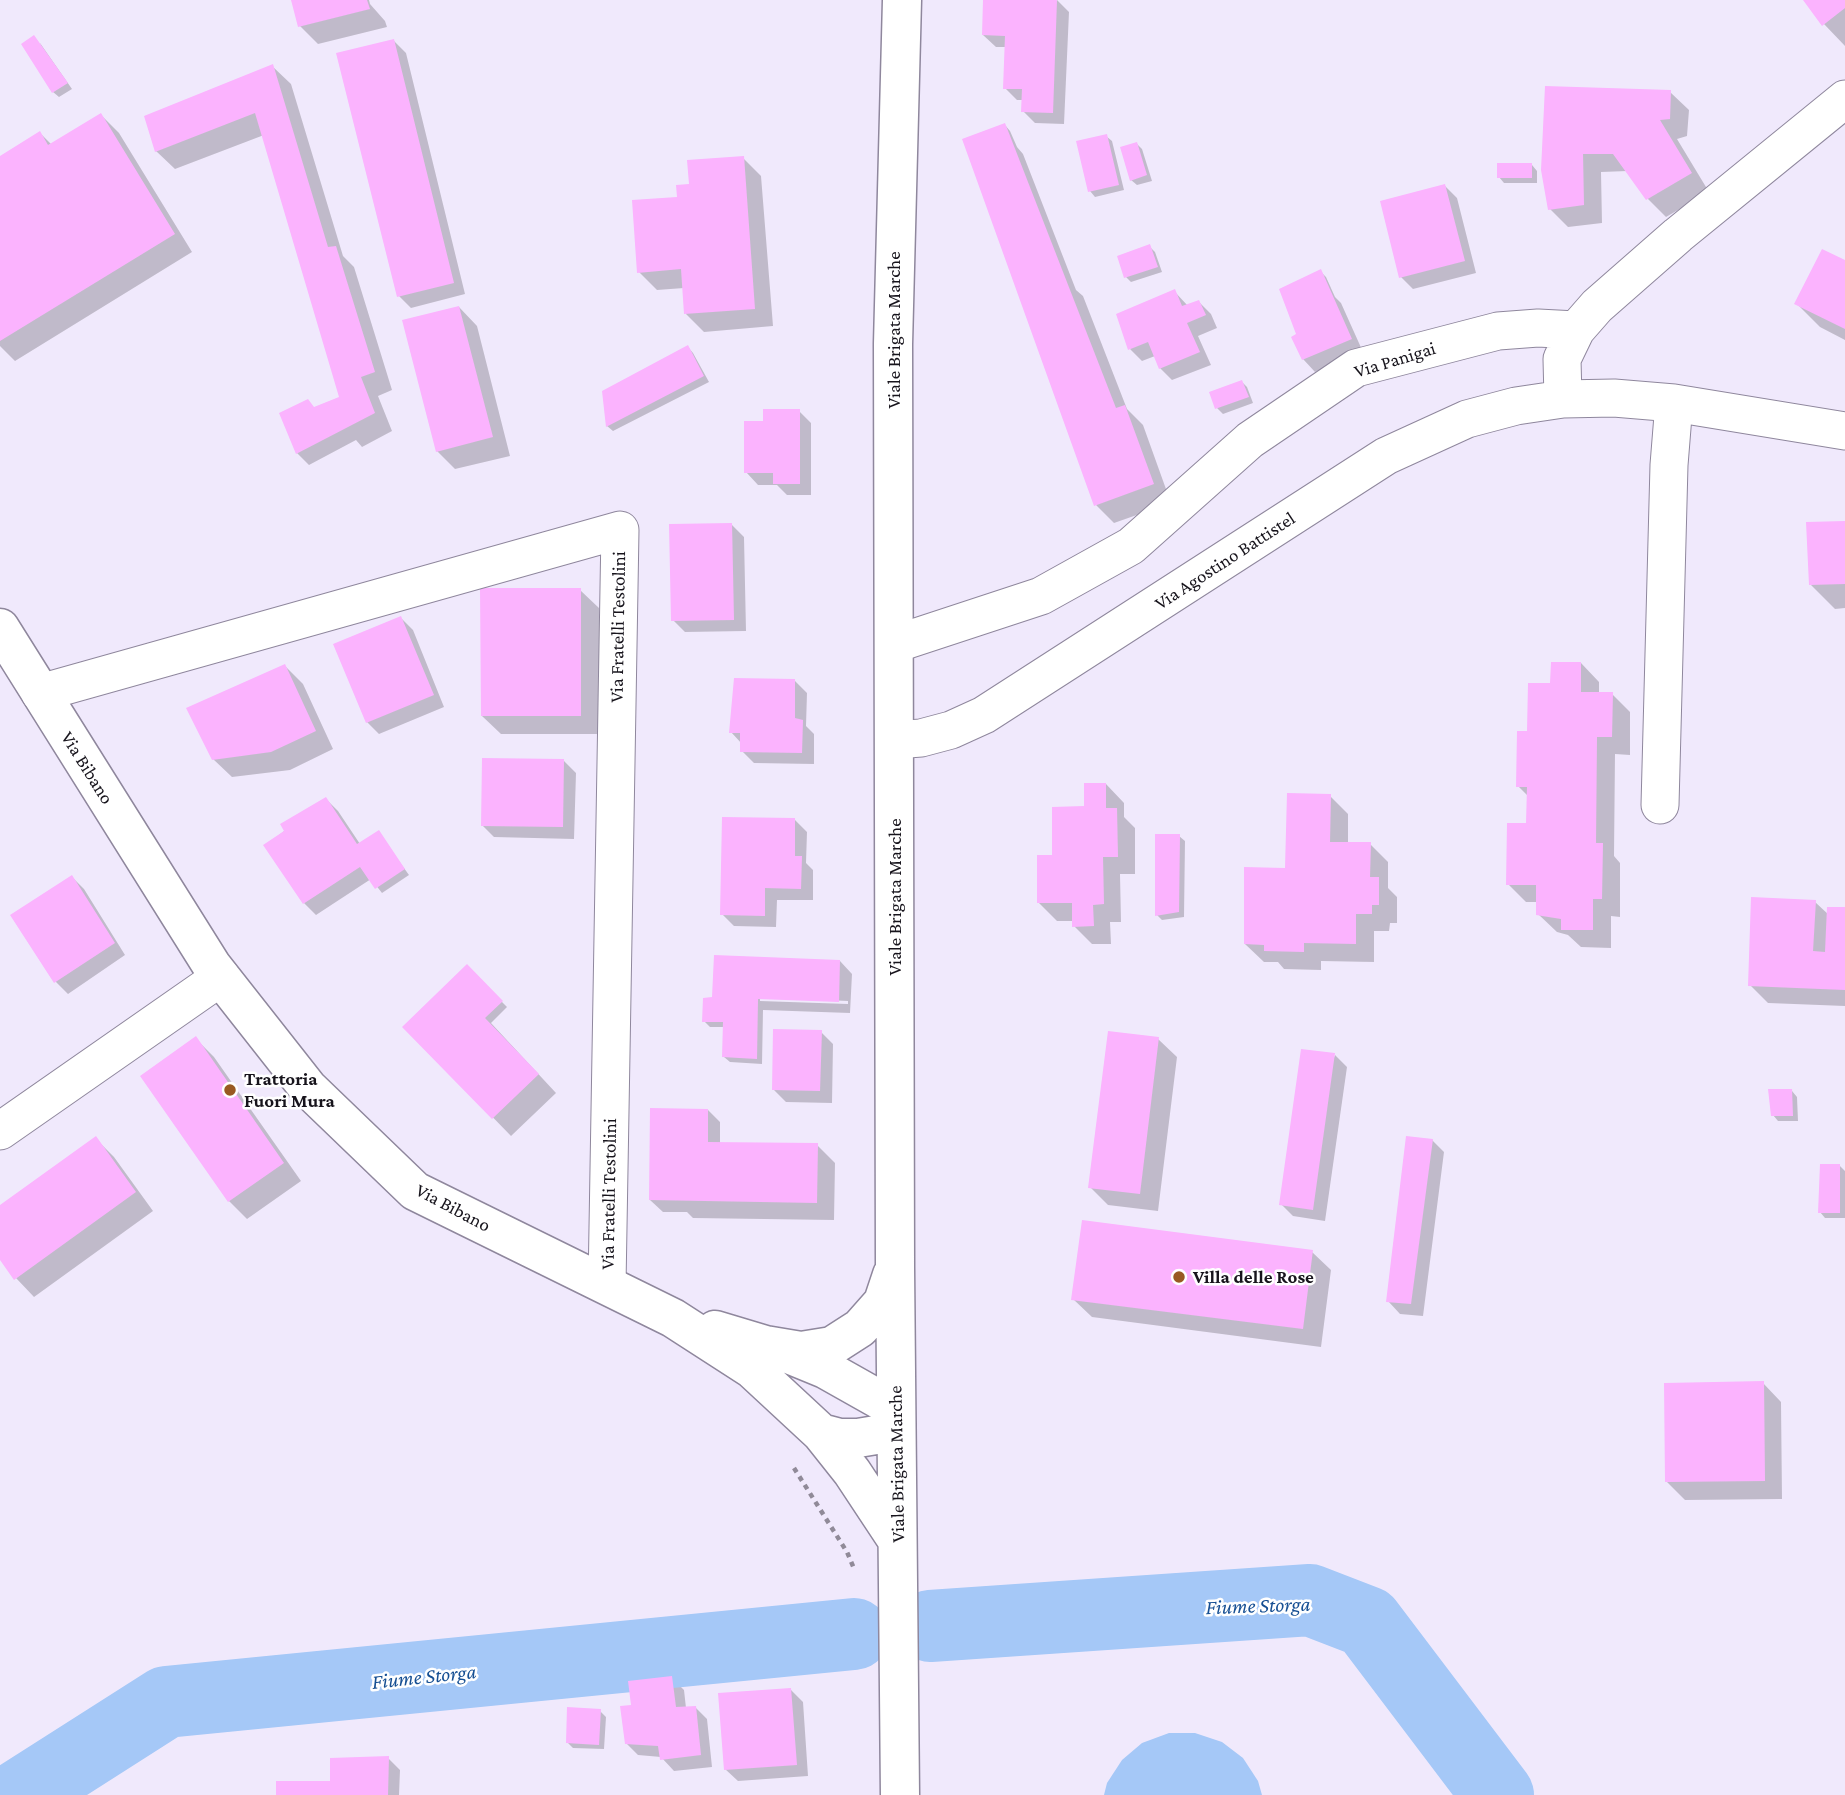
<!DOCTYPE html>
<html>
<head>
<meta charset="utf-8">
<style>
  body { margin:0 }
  canvas { display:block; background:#f0e9fc }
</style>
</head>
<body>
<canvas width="1845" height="1795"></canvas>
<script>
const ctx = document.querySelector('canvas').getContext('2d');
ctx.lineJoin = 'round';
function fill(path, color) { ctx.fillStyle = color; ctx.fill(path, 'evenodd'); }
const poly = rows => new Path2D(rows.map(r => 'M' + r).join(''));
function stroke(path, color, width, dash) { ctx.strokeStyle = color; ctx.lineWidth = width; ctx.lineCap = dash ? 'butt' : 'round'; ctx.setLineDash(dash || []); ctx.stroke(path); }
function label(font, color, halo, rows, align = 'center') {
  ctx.font = font + ' "Crimson Pro",serif'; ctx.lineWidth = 5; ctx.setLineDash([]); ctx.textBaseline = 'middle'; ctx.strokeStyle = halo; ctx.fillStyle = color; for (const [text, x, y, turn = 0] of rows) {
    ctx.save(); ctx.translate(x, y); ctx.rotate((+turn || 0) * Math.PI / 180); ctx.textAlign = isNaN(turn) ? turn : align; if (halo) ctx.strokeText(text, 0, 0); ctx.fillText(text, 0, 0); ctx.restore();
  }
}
fill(poly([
  [1169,1733,1195,1733,1222,1742,1243,1758,1258,1781,1262,1795,1104,1795,1107,1783,1122,1760,1142,1743]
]), '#a5c8f7');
fill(poly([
  [293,0,369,0,370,4,385,21,387,27,318,44,300,26],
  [985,0,1057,0,1069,12,1064,124,1035,123,1023,111,1023,100,1017,100,1005,88,1006,47,996,47,983,35],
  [1805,0,1845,0,1845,46,1824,24],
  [394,41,406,53,465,294,411,308,399,296],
  [40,43,72,89,59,97,53,92],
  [272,66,291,84,343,256,354,267,392,390,378,396,392,431,362,447,356,440,309,465,297,453,315,409,341,398,264,135,175,169,156,151],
  [1670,92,1689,110,1687,136,1677,139,1709,192,1666,217,1648,199,1628,171,1601,172,1602,223,1568,227,1550,209,1543,170],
  [101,115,119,133,192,252,15,361,0,346,0,158,40,133,52,145],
  [1005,125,1010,131,1017,147,1023,154,1076,290,1083,296,1127,409,1143,425,1171,503,1114,523,1096,505],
  [1106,136,1112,141,1124,190,1095,197,1090,191],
  [1137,144,1142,149,1152,181,1137,185,1131,180],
  [743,158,761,176,773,326,704,332,686,314,684,288,657,290,639,272,679,199,691,186],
  [1532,165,1537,171,1537,183,1504,183,1499,177],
  [1445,186,1457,198,1476,273,1413,289,1401,277],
  [1149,246,1155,252,1162,272,1131,282,1126,277],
  [1845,262,1845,340,1820,327,1796,303],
  [1320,271,1326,277,1335,297,1341,303,1363,352,1315,372,1303,359,1293,337,1298,335],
  [1174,291,1188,306,1199,302,1211,314,1217,328,1198,336,1211,365,1172,380,1160,368,1155,356,1142,361,1130,349],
  [459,307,477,326,510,456,455,469,437,451],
  [688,347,693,353,709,382,613,431,607,426],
  [1242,382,1247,387,1253,403,1223,414,1217,408,1211,393],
  [799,411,811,423,811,495,787,495,777,485,758,485,746,472,764,422],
  [1845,522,1845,608,1835,609,1811,585],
  [732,525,744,537,746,631,685,632,673,620],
  [580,590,599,608,599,734,501,734,482,716],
  [401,618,413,630,444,707,379,734,367,722],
  [1581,663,1599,682,1599,694,1612,694,1630,712,1630,755,1615,754,1614,856,1620,863,1620,917,1611,916,1611,948,1581,947,1568,935,1557,932,1538,914,1538,902,1526,902,1508,884,1528,825,1529,797,1518,786,1529,733,1552,685],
  [285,666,303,684,333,749,290,770,232,777,213,759],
  [795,681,807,693,806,726,814,734,814,764,754,763,742,751,742,744,731,732],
  [564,761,576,773,574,839,494,837,482,825],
  [1106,784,1124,803,1124,817,1135,828,1135,874,1120,874,1121,922,1110,922,1111,944,1092,944,1074,926,1074,921,1057,921,1039,903,1054,856,1086,808],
  [1330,796,1348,814,1348,844,1370,844,1388,862,1388,888,1397,897,1397,923,1390,923,1389,931,1374,931,1374,962,1321,961,1321,970,1284,969,1278,962,1264,962,1245,944],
  [326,799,338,811,360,844,378,832,409,875,382,893,371,879,316,915,304,903,266,845],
  [795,820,807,832,806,863,813,870,813,900,777,900,776,927,734,926,722,914],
  [1179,836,1185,841,1184,917,1162,920,1157,915],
  [72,877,84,889,125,955,68,994,56,982,12,915],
  [1815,902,1829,915,1845,909,1845,1006,1768,1003,1750,985],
  [840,961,852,974,850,1013,763,1010,762,1064,730,1062,724,1057,725,1027,710,1027,704,1021,714,998],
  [760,997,848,1001,848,1004,760,1001],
  [467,967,507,1007,491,1023,556,1093,511,1136,405,1027],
  [821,1032,833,1044,832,1103,786,1102,774,1090],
  [196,1039,214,1057,301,1181,247,1219,229,1201],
  [1158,1039,1177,1057,1158,1211,1108,1205,1090,1187],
  [1335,1055,1347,1067,1325,1221,1293,1216,1281,1204],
  [1792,1091,1797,1097,1798,1121,1778,1121,1773,1115],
  [708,1110,720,1122,720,1144,817,1145,835,1163,834,1220,693,1218,687,1212,663,1212,650,1200],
  [96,1139,114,1157,153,1211,34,1297,16,1278,0,1257,0,1208],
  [1432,1140,1444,1152,1423,1316,1400,1314,1388,1301],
  [1839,1165,1845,1171,1845,1218,1825,1218,1820,1212],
  [1312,1252,1331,1270,1321,1347,1092,1317,1073,1299],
  [1763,1383,1781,1402,1782,1499,1685,1500,1667,1482],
  [672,1678,684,1690,686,1708,695,1707,707,1719,712,1767,674,1771,661,1757,638,1755,626,1743,633,1707],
  [791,1690,803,1702,808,1776,738,1781,725,1769],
  [600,1711,606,1717,604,1749,573,1748,567,1742],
  [388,1758,400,1770,399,1795,277,1795,332,1783]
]), '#0003');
stroke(poly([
  [930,1626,1310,1600,1367,1622,1498,1795],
  [20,1795,166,1702,854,1634]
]), '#a5c8f7', 72);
fill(poly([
  [291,0,367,0,370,9,298,27],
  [983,0,1057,0,1053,113,1021,112,1022,89,1003,89,1005,36,982,35],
  [1803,0,1845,0,1845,8,1822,26],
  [34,35,68,83,52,93,21,44],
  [394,39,454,283,397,297,336,53],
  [273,64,328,247,336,246,375,372,361,377,375,413,296,454,279,413,308,399,314,407,339,397,255,113,155,152,144,116],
  [1545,86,1671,90,1670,119,1660,120,1692,173,1646,200,1613,154,1583,154,1584,205,1548,210,1541,170],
  [101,113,175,234,0,341,0,156,40,131,48,145],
  [1005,123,1116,408,1125,405,1154,484,1094,506,962,139],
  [1107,134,1119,185,1088,192,1076,141],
  [1137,142,1147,175,1130,181,1120,147],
  [744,156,755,309,684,314,681,269,637,273,632,200,677,197,676,185,689,184,687,160],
  [1497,163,1532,163,1532,178,1497,178],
  [1445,184,1465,261,1399,278,1380,201],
  [1150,244,1158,267,1124,278,1117,256],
  [1822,249,1845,260,1845,329,1794,304],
  [1321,269,1352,339,1302,360,1291,337,1296,334,1279,289],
  [1175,289,1182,306,1199,300,1206,315,1187,323,1200,352,1159,369,1148,342,1128,350,1116,314],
  [459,306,493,437,436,452,402,320],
  [688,345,704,376,606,427,602,391],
  [1242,380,1249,397,1215,409,1209,392],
  [763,409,800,409,800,484,773,484,773,473,744,473,744,421,763,421],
  [1845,521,1845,584,1809,585,1806,522],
  [732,523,734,620,671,621,669,524],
  [480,588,581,588,581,716,481,716],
  [401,616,434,695,366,723,333,644],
  [1551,662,1581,662,1581,692,1613,692,1612,737,1597,737,1596,843,1603,843,1602,899,1593,899,1593,930,1561,930,1561,919,1536,915,1536,885,1506,885,1507,823,1526,823,1527,787,1516,787,1517,731,1527,731,1528,683,1550,683],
  [285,664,316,731,271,752,212,760,186,708],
  [734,678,795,679,795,718,803,720,802,753,740,752,740,733,729,733],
  [482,758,564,759,563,827,481,826],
  [1084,783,1106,783,1106,808,1117,808,1118,857,1103,857,1104,904,1093,905,1094,926,1072,927,1072,903,1037,903,1037,855,1052,855,1052,807,1084,806],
  [1287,793,1331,794,1330,842,1371,842,1370,877,1379,877,1379,905,1372,905,1372,914,1356,914,1356,944,1304,943,1304,952,1264,951,1264,945,1244,944,1244,867,1285,868],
  [326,797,357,844,379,830,405,869,375,889,360,867,303,904,263,845,284,831,280,824],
  [722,817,795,818,795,856,802,856,801,889,765,888,765,916,720,915],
  [1155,834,1180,834,1179,912,1155,916],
  [72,875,115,943,54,983,10,915],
  [1751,897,1816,900,1813,951,1825,952,1827,907,1845,907,1845,990,1748,986],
  [714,955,840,960,839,1002,758,999,757,1059,722,1057,723,1022,702,1022,703,998,712,997],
  [467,964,503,1001,485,1018,539,1074,492,1119,402,1027],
  [773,1029,822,1030,820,1091,772,1090],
  [1108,1031,1159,1037,1140,1194,1088,1188],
  [196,1036,284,1163,228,1202,140,1076],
  [1301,1049,1335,1053,1313,1210,1279,1205],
  [1768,1089,1792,1089,1793,1116,1771,1116],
  [650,1108,708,1109,708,1142,818,1143,817,1203,649,1200],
  [96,1136,136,1192,14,1280,0,1260,0,1205],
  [1406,1136,1433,1139,1411,1304,1386,1302],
  [1820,1164,1840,1164,1840,1213,1818,1213],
  [1082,1220,1313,1250,1303,1329,1071,1300],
  [1764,1381,1765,1481,1665,1482,1664,1383],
  [672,1676,676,1707,696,1706,701,1755,660,1760,658,1746,625,1744,620,1706,631,1705,628,1681],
  [791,1688,797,1765,724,1770,718,1693],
  [567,1707,601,1709,599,1745,566,1743],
  [389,1756,388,1795,276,1795,276,1781,330,1781,330,1758]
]), '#fbb3fe');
const street = poly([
  [1563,399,1562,359,1576,330],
  [895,644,1041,596,1131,546,1250,440,1356,368,1498,331,1538,328,1576,330,1597,306,1678,235,1845,99],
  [40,693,620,530,607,1285],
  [895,740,921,738,951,730,984,715,1386,456,1467,419,1516,406,1563,399,1614,398,1674,403,1845,431],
  [1660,805,1669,465,1674,403],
  [0,1131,221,977]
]);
const secondary = poly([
  [0,628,212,966,308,1088,415,1191,673,1318,752,1369,821,1433,852,1472,897,1540],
  [715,1330,765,1345,801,1351,832,1346,860,1328,883,1302,892,1275],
  [786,1353,825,1369,896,1409],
  [821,1433,840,1438,858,1438,876,1435,896,1426],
  [900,1795,895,1267,893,344,902,0]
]);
stroke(street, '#8f879d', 39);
stroke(secondary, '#8f879d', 41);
stroke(poly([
  [794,1468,847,1552,855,1571]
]), '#908a98', 4.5, [5, 5]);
stroke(street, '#fff', 37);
stroke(secondary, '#fff', 38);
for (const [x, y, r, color] of [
  [230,1090,7,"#995922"],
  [1179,1277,7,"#995922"]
]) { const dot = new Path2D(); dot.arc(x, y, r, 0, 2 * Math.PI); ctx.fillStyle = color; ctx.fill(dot); stroke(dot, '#fff', 2.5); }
label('19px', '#17141c', '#fff', [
  ["Viale Brigata Marche",894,330,-90],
  ["Via Panigai",1395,360,-17],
  ["Via Agostino Battistel",1225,561,-33],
  ["Via Fratelli Testolini",618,627,-89],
  ["Via Bibano",87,768,58],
  ["Viale Brigata Marche",895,897,-90],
  ["Via Fratelli Testolini",609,1194,-89],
  ["Via Bibano",453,1208,28],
  ["Viale Brigata Marche",897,1464,-91]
]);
label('bold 19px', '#17141c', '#fff', [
  ["Trattoria",244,1079],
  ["Fuori Mura",244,1101],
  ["Villa delle Rose",1193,1277]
], 'left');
label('italic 21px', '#164f93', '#fff', [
  ["Fiume Storga",1258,1606,-2],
  ["Fiume Storga",424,1677,-6]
]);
</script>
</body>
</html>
